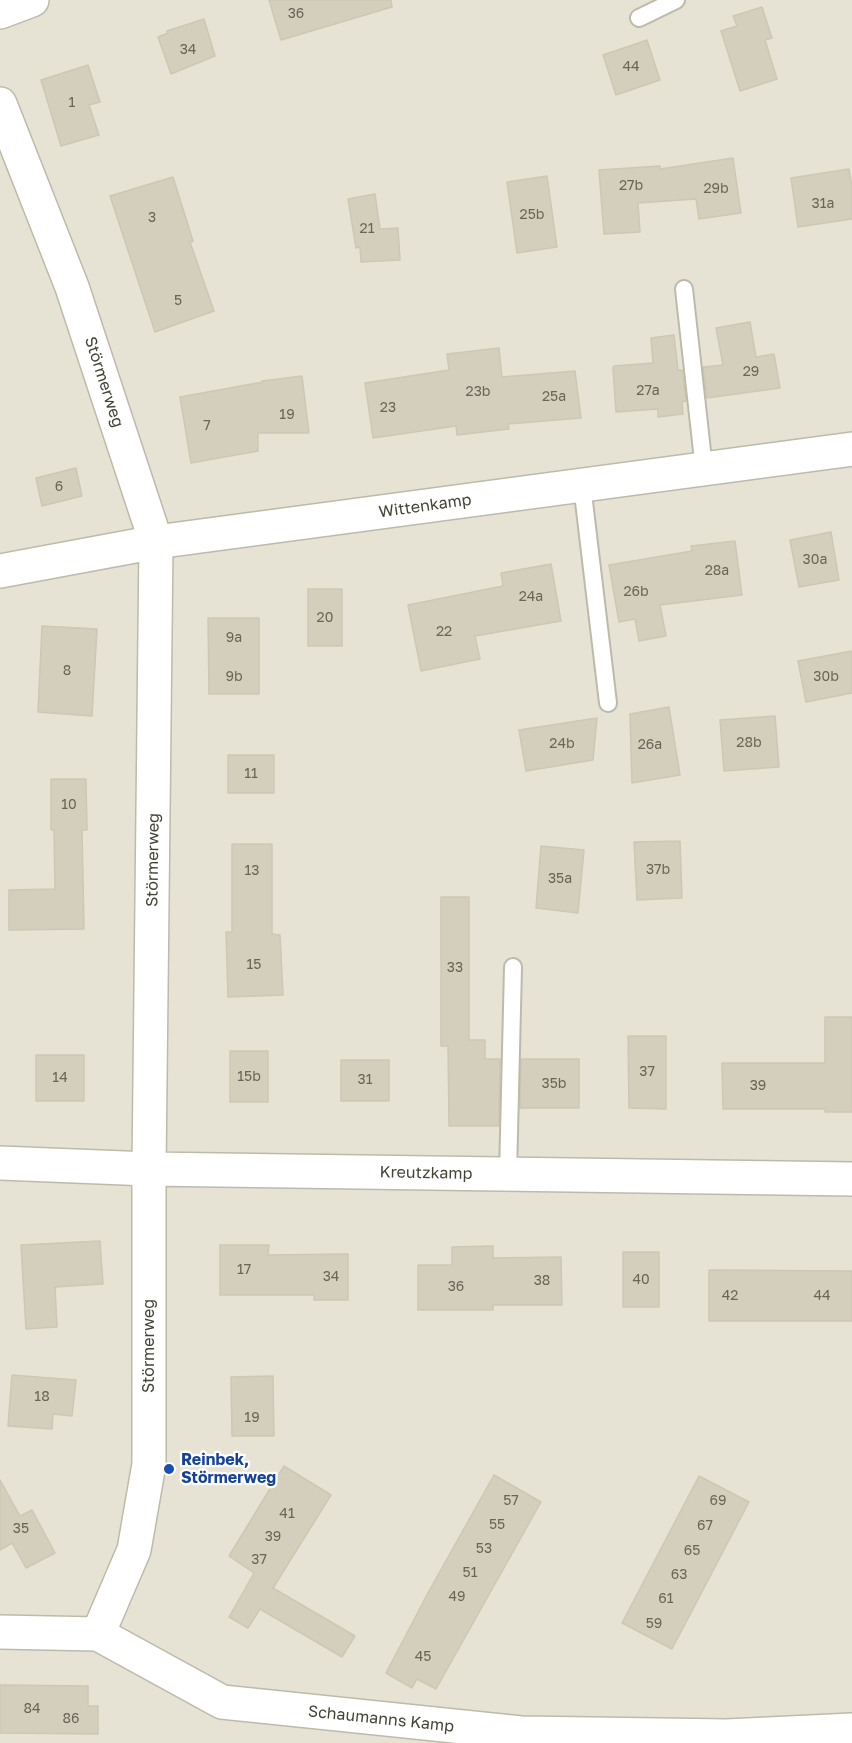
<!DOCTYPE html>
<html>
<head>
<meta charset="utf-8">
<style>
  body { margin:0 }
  canvas { display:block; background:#f3f1e7 }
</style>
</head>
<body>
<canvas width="852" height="1743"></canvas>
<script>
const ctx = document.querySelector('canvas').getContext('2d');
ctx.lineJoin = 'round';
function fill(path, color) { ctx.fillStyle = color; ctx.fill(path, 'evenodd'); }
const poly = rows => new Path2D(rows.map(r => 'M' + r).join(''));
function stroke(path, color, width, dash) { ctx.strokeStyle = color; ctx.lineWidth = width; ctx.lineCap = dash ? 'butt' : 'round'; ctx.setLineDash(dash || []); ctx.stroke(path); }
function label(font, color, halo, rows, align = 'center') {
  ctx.font = font + ' "Golos Text",sans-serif'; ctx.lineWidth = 4.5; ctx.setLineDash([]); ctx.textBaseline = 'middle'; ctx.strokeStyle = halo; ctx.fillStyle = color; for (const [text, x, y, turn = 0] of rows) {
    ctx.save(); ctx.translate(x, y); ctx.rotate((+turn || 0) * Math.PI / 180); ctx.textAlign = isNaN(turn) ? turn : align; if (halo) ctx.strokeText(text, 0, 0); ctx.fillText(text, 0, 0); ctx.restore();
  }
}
fill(poly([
  [0,0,852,0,852,1743,0,1743]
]), '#e6e3d5');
const building = poly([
  [269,0,391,0,392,7,281,40,269,0],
  [762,7,772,38,765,40,777,79,740,91,721,31,737,26,733,16,762,7],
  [204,19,215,56,171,74,158,37,168,33,167,31,204,19],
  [647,40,660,80,616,95,603,55,647,40],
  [88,65,100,102,89,105,99,135,61,146,41,80,88,65],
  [733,158,741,213,699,219,696,199,638,203,640,232,604,234,599,170,660,166,660,169,733,158],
  [849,169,852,189,852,219,798,227,791,178,849,169],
  [547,176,557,247,517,253,507,182,547,176],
  [173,177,193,241,190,242,214,311,155,332,110,196,173,177],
  [375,194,380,229,398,228,400,260,361,262,360,247,356,248,348,199,375,194],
  [750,322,756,357,774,354,780,388,707,398,703,367,723,365,716,328,750,322],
  [674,335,678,370,682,370,686,401,682,402,683,414,658,417,658,409,616,412,613,368,614,366,653,363,651,338,674,335],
  [499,348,502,377,575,371,581,418,508,424,509,429,457,435,456,426,373,438,365,383,449,370,447,354,499,348],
  [302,376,309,433,258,433,258,451,191,463,180,397,263,382,262,381,302,376],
  [76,468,82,496,42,506,36,478,76,468],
  [831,532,839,580,799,587,790,540,831,532],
  [735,541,742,595,660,605,666,636,639,641,635,619,619,622,609,565,692,551,691,546,735,541],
  [551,564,561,621,475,636,480,659,421,671,408,605,503,586,501,573,551,564],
  [308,589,342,589,342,646,308,646,308,589],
  [208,618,259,618,259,694,209,694,208,618],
  [42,626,97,629,92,716,38,712,42,626],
  [852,651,852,693,806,702,798,661,852,651],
  [669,707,680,775,632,783,630,714,669,707],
  [775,716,779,767,724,771,720,720,775,716],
  [597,718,593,760,526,771,519,730,597,718],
  [228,755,274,755,274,793,228,793,228,755],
  [51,779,86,779,87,830,82,830,84,929,9,930,9,890,55,889,54,830,51,830,51,779],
  [680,841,682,898,637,900,634,842,680,841],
  [232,844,272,844,272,934,280,935,283,995,228,997,226,932,232,932,232,844],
  [541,846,584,850,578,913,536,908,541,846],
  [441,897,469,897,469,1040,485,1040,485,1059,500,1059,499,1126,449,1126,448,1046,441,1046,441,897],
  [825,1017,852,1017,852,1112,825,1112,825,1109,723,1109,722,1063,825,1063,825,1017],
  [628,1036,666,1036,666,1109,629,1108,628,1036],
  [230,1051,268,1051,268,1102,230,1102,230,1051],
  [36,1055,84,1055,84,1101,36,1101,36,1055],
  [521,1059,579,1059,579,1108,520,1108,521,1059],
  [341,1060,389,1060,389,1101,341,1101,341,1060],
  [100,1241,103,1284,55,1287,57,1327,26,1329,21,1245,100,1241],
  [220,1245,269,1245,268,1255,348,1254,348,1300,314,1300,314,1295,220,1295,220,1245],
  [493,1246,493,1258,561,1257,562,1305,493,1305,493,1310,418,1310,418,1265,452,1265,452,1247,493,1246],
  [623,1252,659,1252,659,1307,623,1307,623,1252],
  [709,1270,852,1271,852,1321,709,1321,709,1270],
  [12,1375,76,1380,72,1416,53,1414,52,1429,8,1426,12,1375],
  [273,1376,274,1436,232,1436,231,1377,273,1376],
  [284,1466,331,1495,273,1588,355,1636,342,1657,260,1609,248,1628,229,1617,254,1573,229,1556,284,1466],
  [494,1475,541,1502,436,1689,417,1679,412,1688,386,1673,429,1591,494,1475],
  [699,1476,749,1502,672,1649,622,1623,699,1476],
  [0,1480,20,1516,32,1510,55,1553,26,1568,12,1543,0,1550,0,1480],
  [0,1685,88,1686,88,1706,98,1706,98,1734,0,1733,0,1685]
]);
fill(building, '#d4cebd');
stroke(building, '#cec7b1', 1.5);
const lane = poly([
  [639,18,676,0],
  [684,289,704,469],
  [582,485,608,703],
  [508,1175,513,967]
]);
const street = poly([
  [0,12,32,0],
  [0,104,72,287,156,542,149,1169,149,1464,134,1550,98,1634],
  [0,571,156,542,852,449],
  [0,1163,149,1169,852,1179],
  [0,1632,98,1634,222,1702,521,1733,727,1736,852,1730]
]);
stroke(lane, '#bebaaa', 20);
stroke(street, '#bebaaa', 36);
stroke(lane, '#fff', 16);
stroke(street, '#fff', 33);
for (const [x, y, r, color] of [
  [169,1469,6,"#1a4fb4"]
]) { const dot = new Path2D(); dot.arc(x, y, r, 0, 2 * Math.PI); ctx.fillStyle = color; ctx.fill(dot); stroke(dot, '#fff', 2); }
label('14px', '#696558', null, [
  ["36",296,14],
  ["34",188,50],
  ["44",631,67],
  ["1",72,103],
  ["27b",631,186],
  ["29b",716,189],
  ["31a",823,204],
  ["25b",532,215],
  ["3",152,218],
  ["21",367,229],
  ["5",178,301],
  ["29",751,372],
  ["27a",648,391],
  ["23b",478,392],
  ["25a",554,397],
  ["23",388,408],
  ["19",287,415],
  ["7",207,426],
  ["6",59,487],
  ["30a",815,560],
  ["28a",717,571],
  ["26b",636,592],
  ["24a",531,597],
  ["20",325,618],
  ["22",444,632],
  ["9a",234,638],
  ["8",67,671],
  ["9b",234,677],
  ["30b",826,677],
  ["28b",749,743],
  ["24b",562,744],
  ["26a",650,745],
  ["11",251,774],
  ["10",69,805],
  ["37b",658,870],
  ["13",252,871],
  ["35a",560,879],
  ["15",254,965],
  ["33",455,968],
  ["37",647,1072],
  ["15b",249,1077],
  ["14",60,1078],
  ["31",365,1080],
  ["35b",554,1084],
  ["39",758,1086],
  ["17",244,1270],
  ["34",331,1277],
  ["40",641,1280],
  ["38",542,1281],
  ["36",456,1287],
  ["42",730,1296],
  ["44",822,1296],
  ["18",42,1397],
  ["19",252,1418],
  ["57",511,1501],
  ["69",718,1501],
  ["41",287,1514],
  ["55",497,1525],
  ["67",705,1526],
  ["35",21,1529],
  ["39",273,1537],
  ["53",484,1549],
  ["65",692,1551],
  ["37",259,1560],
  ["51",470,1573],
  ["63",679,1575],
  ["49",457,1597],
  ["61",666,1599],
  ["59",654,1624],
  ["45",423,1657],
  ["84",32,1709],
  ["86",71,1719]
]);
label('16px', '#454236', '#fff', [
  ["Störmerweg",104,382,72],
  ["Wittenkamp",425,506,-8],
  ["Störmerweg",153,860,-89],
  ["Kreutzkamp",426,1173,1],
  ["Störmerweg",149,1346,-90],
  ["Schaumanns Kamp",381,1719,6]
]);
label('bold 16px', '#164399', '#fff', [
  ["Reinbek,",181,1460],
  ["Störmerweg",181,1478]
], 'left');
</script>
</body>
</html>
